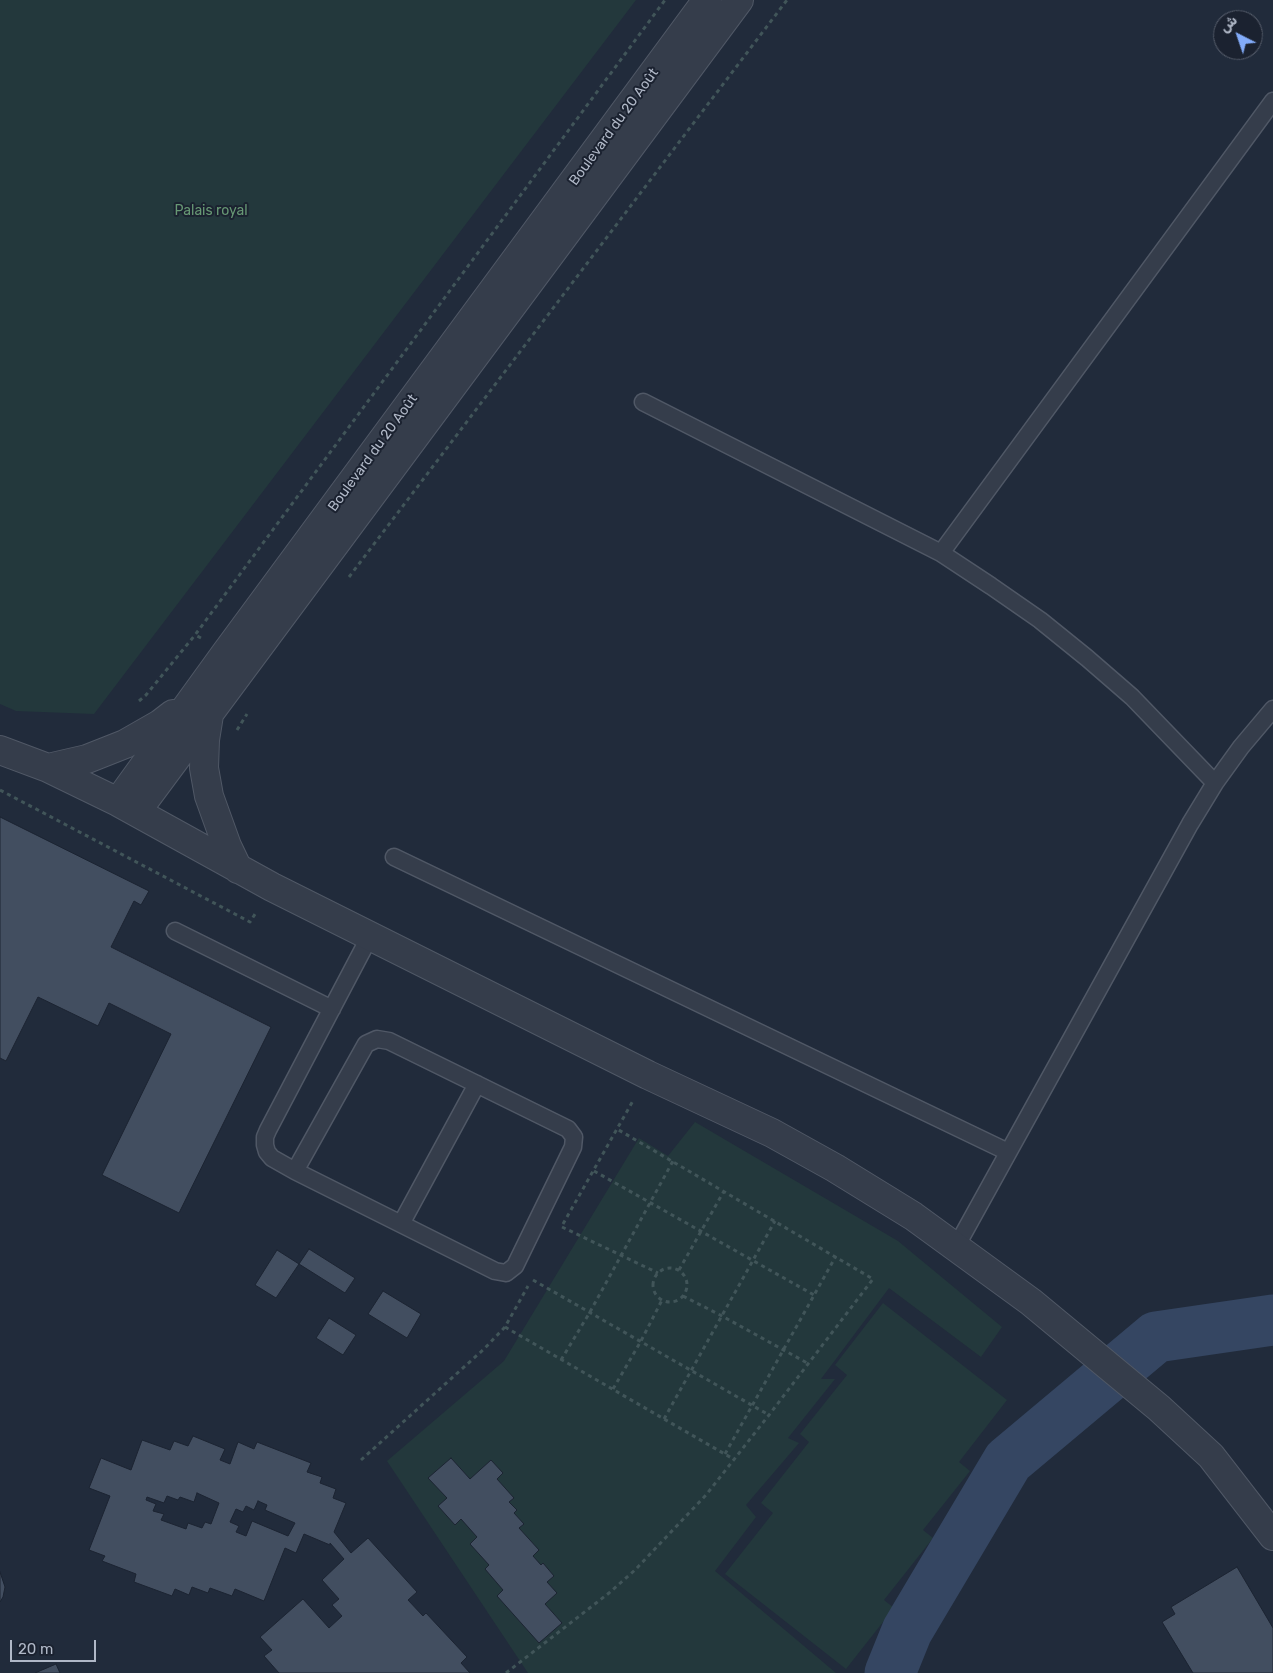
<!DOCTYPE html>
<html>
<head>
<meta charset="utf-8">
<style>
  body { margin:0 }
  #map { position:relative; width:1273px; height:1673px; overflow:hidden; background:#212b3b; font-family:Rubik,"Noto Sans Arabic",sans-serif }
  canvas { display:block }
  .north { position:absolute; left:1213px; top:10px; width:50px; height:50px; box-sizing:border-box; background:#1b2230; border:1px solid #575e6c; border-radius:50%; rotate:319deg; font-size:14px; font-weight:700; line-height:20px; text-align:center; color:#b0b8c7 }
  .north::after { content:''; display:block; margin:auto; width:18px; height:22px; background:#83acfa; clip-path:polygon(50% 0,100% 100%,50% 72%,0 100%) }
  .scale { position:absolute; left:10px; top:1640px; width:86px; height:22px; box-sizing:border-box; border:2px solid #b0b8c7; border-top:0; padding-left:6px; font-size:15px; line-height:18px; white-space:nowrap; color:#b0b8c7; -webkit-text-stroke:4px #1b2230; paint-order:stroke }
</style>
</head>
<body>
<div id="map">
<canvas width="1273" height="1673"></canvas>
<div class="north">ش</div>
<div class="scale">20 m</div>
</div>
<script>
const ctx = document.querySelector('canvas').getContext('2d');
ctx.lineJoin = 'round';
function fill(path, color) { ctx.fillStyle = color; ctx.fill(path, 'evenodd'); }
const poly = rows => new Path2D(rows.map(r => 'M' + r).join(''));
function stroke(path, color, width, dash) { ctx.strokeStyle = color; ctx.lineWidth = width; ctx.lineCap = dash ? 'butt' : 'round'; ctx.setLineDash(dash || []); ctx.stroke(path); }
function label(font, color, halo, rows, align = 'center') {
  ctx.font = font + ' Rubik,sans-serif'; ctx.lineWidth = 4; ctx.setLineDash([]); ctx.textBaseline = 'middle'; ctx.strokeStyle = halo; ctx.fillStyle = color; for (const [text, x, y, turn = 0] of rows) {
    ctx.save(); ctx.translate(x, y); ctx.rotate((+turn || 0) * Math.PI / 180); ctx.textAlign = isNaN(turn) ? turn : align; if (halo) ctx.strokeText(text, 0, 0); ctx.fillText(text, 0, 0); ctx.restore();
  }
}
fill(poly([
  [0,0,636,0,94,714,16,711,0,704],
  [695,1122,898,1241,1002,1327,981,1357,889,1288,821,1379,835,1379,788,1438,799,1443,746,1505,756,1517,715,1571,836,1673,528,1673,387,1461,504,1361,639,1138,668,1156],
  [883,1303,1007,1400,959,1462,970,1471,923,1530,933,1538,884,1600,894,1608,846,1669,725,1574,773,1513,761,1503,809,1442,800,1434,847,1375,835,1365]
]), '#23383c');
stroke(poly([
  [890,1673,907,1631,1008,1461,1156,1337,1273,1320]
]), '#354662', 51);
const building = poly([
  [0,817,149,891,141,905,134,901,111,947,271,1027,179,1213,102,1175,171,1034,109,1003,98,1026,38,997,6,1061,0,1058,0,817],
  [309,1249,355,1278,345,1293,299,1264,309,1249],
  [277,1250,299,1264,276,1298,255,1285,277,1250],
  [383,1291,421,1314,407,1338,368,1314,383,1291],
  [329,1318,356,1335,343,1355,316,1338,329,1318],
  [193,1436,225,1449,220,1460,230,1464,238,1442,254,1449,257,1442,311,1463,307,1472,322,1477,320,1483,336,1489,333,1498,346,1503,334,1532,351,1553,368,1538,417,1592,408,1600,423,1616,426,1613,467,1657,461,1663,470,1673,279,1673,264,1656,272,1650,260,1637,303,1599,329,1628,342,1616,332,1605,339,1599,322,1580,344,1559,330,1543,330,1545,304,1534,296,1553,285,1548,264,1601,235,1589,232,1596,210,1588,208,1593,192,1587,189,1595,175,1589,172,1596,134,1582,136,1574,102,1561,105,1556,89,1550,110,1496,89,1488,101,1458,131,1470,142,1440,170,1450,174,1441,188,1446,193,1436],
  [197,1493,219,1503,211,1524,205,1522,202,1528,188,1523,186,1529,161,1520,164,1514,153,1511,156,1504,146,1500,147,1497,164,1503,167,1496,178,1500,180,1497,194,1502,197,1493],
  [258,1501,267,1505,265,1510,295,1523,288,1536,252,1521,246,1536,236,1532,239,1526,230,1522,236,1509,243,1512,246,1506,254,1510,258,1501],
  [451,1458,470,1479,491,1460,503,1473,497,1479,514,1498,509,1502,517,1510,514,1513,524,1524,519,1528,539,1550,533,1556,541,1565,543,1563,554,1576,547,1582,557,1593,545,1604,562,1623,539,1643,497,1596,503,1590,485,1569,489,1565,470,1544,477,1537,461,1519,455,1525,438,1506,447,1498,428,1478,451,1458],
  [1237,1567,1273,1628,1273,1673,1193,1673,1162,1622,1175,1614,1171,1607,1237,1567],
  [0,1572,5,1587,3,1597,0,1602,0,1572],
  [56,1664,60,1673,35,1673,56,1664]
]);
fill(building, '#424e60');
stroke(building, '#1c2432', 1);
const service = poly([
  [643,402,941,553,991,586,1040,620,1087,658,1132,697,1215,783],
  [941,553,1273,101],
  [394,857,1008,1152],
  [175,931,332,1009],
  [295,1171,366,1044,377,1039,389,1041,568,1129,574,1137,573,1147,515,1266,506,1273,495,1271,295,1171,272,1158,267,1152,265,1145,265,1137,268,1130,370,936],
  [401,1224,477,1084],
  [956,1247,1190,824,1215,783,1241,747,1273,709]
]);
const minor = poly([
  [209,715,205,740,204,768,209,796,227,846,238,869],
  [0,750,48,768,118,802,272,887,648,1075,772,1133,835,1168,913,1216,1031,1302,1159,1408,1211,1456,1273,1536],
  [48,768,87,759,125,744,160,724,173,714],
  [118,802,225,654,707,0],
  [136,812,739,0]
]);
stroke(service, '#505866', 19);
stroke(minor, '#505866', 30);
stroke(poly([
  [349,577,787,0],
  [201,638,195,635,665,0],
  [139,701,146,695,195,635],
  [237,730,247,714],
  [0,790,250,922,257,911],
  [594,1171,814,1295],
  [563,1224,634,1099],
  [562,1227,658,1273],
  '653 1285a17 17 0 1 1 34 0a17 17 0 1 1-34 0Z',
  [679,1270,724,1191],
  [533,1280,769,1415],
  [683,1296,722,1316,809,1364],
  [505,1327,735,1460],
  [561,1360,590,1312,673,1161],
  [613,1389,641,1341,662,1300],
  [664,1419,775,1221],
  [725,1454,836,1256],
  [361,1460,484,1349,505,1327,528,1286],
  [506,1673,609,1593,635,1570,706,1495,769,1415,873,1279,617,1129]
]), '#415559', 3, [4, 4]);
stroke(service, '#353d4b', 16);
stroke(minor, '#353d4b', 28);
label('14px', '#b0b8c7', '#1b2230', [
  ["Boulevard du 20 Août",614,127,-54],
  ["Boulevard du 20 Août",373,453,-54]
]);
label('14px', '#679874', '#1b2230', [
  ["Palais royal",211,211]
]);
</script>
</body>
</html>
